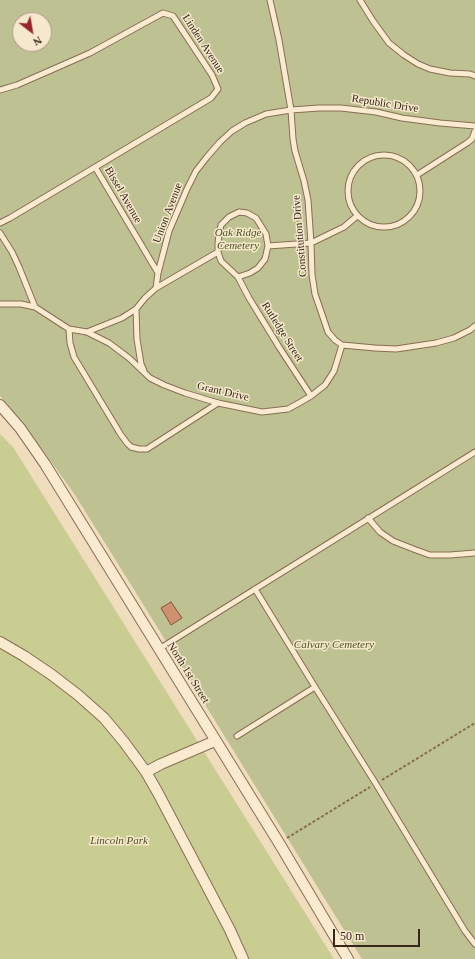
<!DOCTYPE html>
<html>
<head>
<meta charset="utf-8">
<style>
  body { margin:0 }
  #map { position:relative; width:475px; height:959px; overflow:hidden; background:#efddbd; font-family:"Times New Roman",serif }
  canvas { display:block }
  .north { position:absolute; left:12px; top:12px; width:40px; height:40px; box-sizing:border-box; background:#f6e8cc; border:1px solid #a99a85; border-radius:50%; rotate:149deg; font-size:11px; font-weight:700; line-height:16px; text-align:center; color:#36261b }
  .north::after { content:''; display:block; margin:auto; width:14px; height:18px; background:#99232b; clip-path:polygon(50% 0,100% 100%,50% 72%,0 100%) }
  .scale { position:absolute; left:333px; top:929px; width:87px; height:18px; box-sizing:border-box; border:2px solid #36261b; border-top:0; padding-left:5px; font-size:12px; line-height:14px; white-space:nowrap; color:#36261b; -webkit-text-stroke:3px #f6e8cc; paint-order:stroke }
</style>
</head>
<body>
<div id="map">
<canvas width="475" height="959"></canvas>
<div class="north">N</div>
<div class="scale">50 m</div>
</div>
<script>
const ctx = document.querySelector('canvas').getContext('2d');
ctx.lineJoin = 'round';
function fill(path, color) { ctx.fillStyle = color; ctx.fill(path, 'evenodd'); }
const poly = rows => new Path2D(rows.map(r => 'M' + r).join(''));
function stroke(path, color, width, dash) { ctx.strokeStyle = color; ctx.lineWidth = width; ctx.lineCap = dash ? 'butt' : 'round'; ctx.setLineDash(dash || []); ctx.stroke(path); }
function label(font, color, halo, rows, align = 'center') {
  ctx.font = font + ' "Times New Roman",serif'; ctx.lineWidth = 3; ctx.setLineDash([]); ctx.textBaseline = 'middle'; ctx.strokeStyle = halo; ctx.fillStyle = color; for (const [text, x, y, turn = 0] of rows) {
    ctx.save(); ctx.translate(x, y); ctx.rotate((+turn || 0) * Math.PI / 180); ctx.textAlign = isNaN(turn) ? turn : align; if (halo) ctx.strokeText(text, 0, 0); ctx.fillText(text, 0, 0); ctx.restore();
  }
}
fill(poly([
  [0,434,13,447,334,959,0,959]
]), '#cacd91');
fill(poly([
  [0,0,475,0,475,959,362,959,138,596,75,495,32,435,0,396],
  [20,20,44,20,44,44,20,44]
]), '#bec191');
const building = poly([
  [171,602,182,618,171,625,161,608,171,602]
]);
fill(building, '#cf9271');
stroke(building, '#88543a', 1);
const service = poly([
  [270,0,279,40,291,110,293,139,295,151,304,181,308,200,311,243,312,275,315,294,328,332,335,340,342,345,375,348,396,349,436,343,454,338,470,330,475,326],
  [360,0,373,21,389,43,404,55,418,64,430,69,450,73,470,74,475,76],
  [0,90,17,85,90,53,163,13,173,16,212,75,218,89,211,98,10,218,0,223],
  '348 191a36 36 0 1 1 72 0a36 36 0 1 1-72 0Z',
  [95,167,158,273],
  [417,175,467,143,472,139,475,131],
  [0,233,12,252,19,267,35,307,69,329,87,332,109,343,129,358,150,378,164,385,185,393,218,403,262,412,288,409,299,403,311,396,325,385,334,371,342,345],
  [268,246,311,243,344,227,357,216],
  [238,277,250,273,258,268,265,259,268,246,266,234,256,218,247,213,239,212,229,217,221,225,219,234,218,244,218,252,221,261,238,277,249,298,279,347,311,396],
  [156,288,218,252],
  [0,304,21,304,35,307],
  [69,329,70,343,74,357,121,435,127,443,131,447,139,449,147,449,218,403],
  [87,332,122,318,136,309],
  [144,371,141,364,137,339,136,309,145,298,156,288,158,273,169,231,187,189,196,171,207,157,220,142,232,131,245,123,266,114,291,110,319,108,341,108,376,112,402,118,440,123,475,126],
  [368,518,380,532,393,541,416,550,430,555,450,555,475,553],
  [255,589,315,687,376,784,465,931,475,944],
  [159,649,475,452],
  [237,736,315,687]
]);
const minor = poly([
  [0,405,20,428,45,464,279,843,348,959],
  [0,642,24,656,52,675,78,695,104,718,124,742,146,772,158,793,230,930,243,959],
  [146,772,161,764,215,741]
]);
stroke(service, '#886d55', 7);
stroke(minor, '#886d55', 12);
stroke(poly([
  [382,780,475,723],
  [287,838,370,787]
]), '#886d55', 2, [3, 2]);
stroke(service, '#faebd0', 5);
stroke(minor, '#faebd0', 10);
label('11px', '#36261b', '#f6e8cc', [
  ["Linden Avenue",203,44,57],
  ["Republic Drive",385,104,9],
  ["Bissel Avenue",123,195,60],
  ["Union Avenue",168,213,-69],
  ["Constitution Drive",300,236,-95],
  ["Rutledge Street",282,332,58],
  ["Grant Drive",223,392,13],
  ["North 1st Street",188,673,58]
]);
label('italic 11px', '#4a5321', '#f6e8cc', [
  ["Oak Ridge",238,233],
  ["Cemetery",238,246],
  ["Calvary Cemetery",334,645],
  ["Lincoln Park",119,841]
]);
</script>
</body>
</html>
